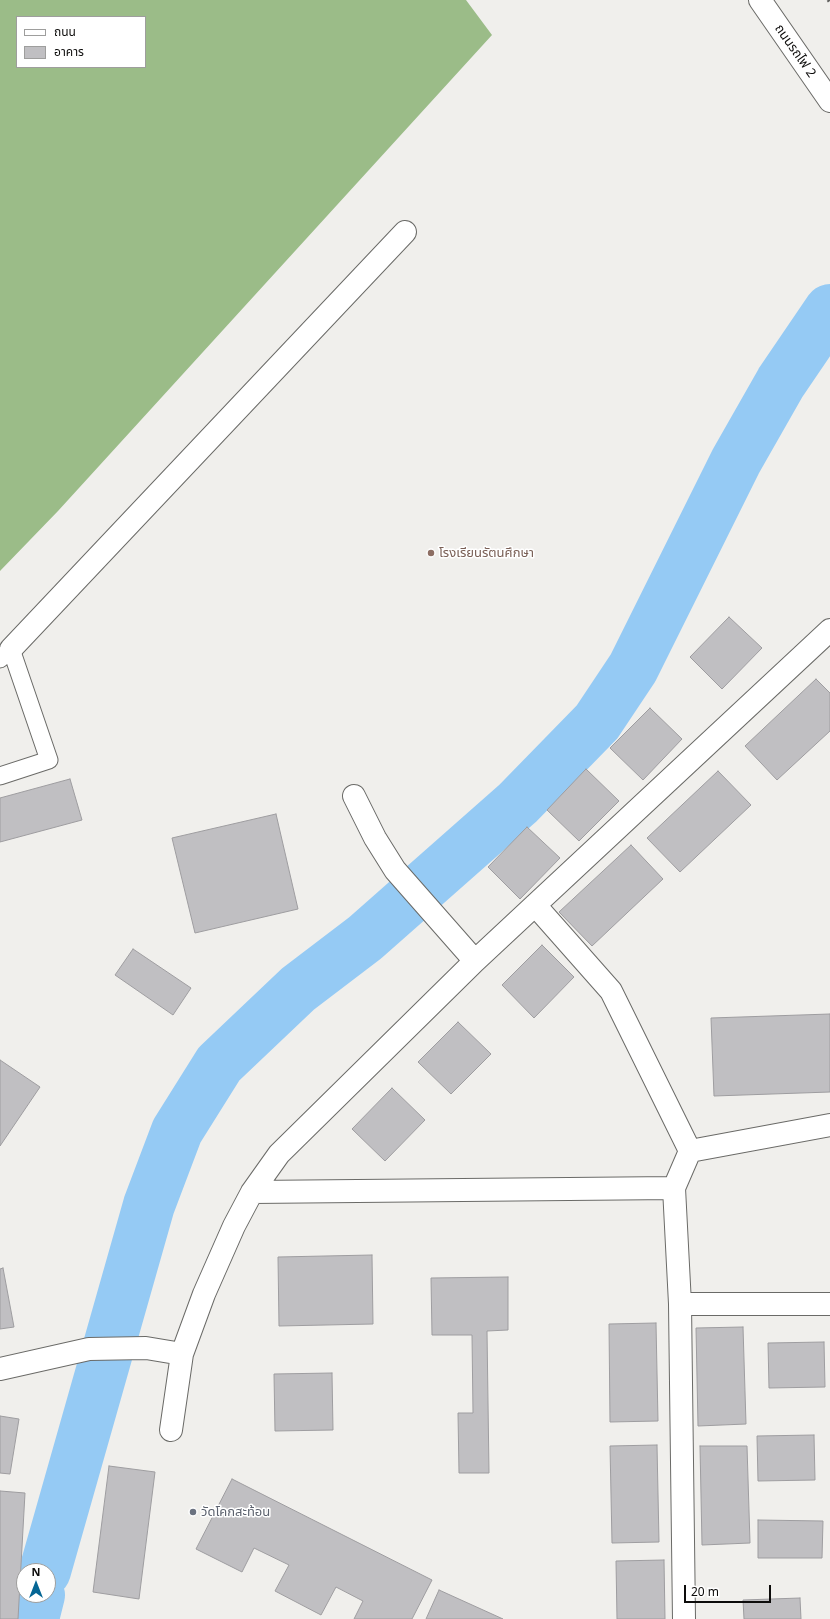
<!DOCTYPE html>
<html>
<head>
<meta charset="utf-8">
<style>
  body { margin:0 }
  #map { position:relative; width:830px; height:1619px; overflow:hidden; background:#f0efec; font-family:"Noto Sans","Noto Sans Thai",sans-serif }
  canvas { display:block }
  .legend { position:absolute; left:16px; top:16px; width:130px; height:52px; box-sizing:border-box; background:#fff; border:1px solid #9e9e9d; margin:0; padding:5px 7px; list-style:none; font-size:12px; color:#0d0c0b }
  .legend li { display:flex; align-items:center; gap:8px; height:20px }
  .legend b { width:20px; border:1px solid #9e9e9d }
  .north { position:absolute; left:16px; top:1563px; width:40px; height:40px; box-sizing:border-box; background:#fff; border:1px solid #9e9e9d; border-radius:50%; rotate:0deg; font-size:11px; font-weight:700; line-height:16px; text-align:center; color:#0d0c0b }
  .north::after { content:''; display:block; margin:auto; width:14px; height:18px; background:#056695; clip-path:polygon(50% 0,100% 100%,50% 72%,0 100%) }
  .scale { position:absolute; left:684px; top:1585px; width:87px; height:18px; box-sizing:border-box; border:2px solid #0d0c0b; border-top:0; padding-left:5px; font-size:12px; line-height:14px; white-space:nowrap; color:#0d0c0b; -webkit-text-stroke:3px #fff; paint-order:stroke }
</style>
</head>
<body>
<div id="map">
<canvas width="830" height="1619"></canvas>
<ul class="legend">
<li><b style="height:5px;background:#fff"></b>ถนน</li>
<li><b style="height:11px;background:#c0bfc2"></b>อาคาร</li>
</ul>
<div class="north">N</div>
<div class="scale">20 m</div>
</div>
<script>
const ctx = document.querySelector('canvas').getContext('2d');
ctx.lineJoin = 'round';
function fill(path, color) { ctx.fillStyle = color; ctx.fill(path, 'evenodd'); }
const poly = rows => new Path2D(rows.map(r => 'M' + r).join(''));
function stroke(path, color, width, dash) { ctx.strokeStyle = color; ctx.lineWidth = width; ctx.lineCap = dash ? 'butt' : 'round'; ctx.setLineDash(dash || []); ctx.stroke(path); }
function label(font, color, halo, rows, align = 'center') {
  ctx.font = font + ' "Noto Sans","Noto Sans Thai",sans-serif'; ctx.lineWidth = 3; ctx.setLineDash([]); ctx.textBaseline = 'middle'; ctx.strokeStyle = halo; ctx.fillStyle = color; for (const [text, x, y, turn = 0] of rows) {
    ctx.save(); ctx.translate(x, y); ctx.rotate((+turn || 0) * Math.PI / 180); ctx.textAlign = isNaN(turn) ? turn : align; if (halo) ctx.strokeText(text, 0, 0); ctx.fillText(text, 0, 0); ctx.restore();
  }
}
fill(poly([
  [0,0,466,0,492,35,58,511,0,571],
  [17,17,145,17,145,67,17,67]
]), '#9bbc88');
stroke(poly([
  [45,1571,149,1205,177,1131,219,1064,298,989,365,938,518,803,597,722,633,668,736,461,781,382,830,310],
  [33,1619,39,1595]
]), '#95caf4', 52);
const building = poly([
  [729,617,762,648,722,689,690,657,729,617],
  [816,679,830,693,830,731,777,780,745,746,816,679],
  [650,708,682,739,643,780,610,748,650,708],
  [586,769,619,801,579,841,547,810,586,769],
  [718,771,751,805,680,872,647,838,718,771],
  [70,779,82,820,0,842,0,798,70,779],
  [276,814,298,909,195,933,172,838,276,814],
  [527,827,560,858,520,899,488,867,527,827],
  [631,845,663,879,592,946,559,912,631,845],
  [542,945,574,977,534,1018,502,985,542,945],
  [133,949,191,988,173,1015,115,975,133,949],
  [830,1014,830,1092,714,1096,711,1018,830,1014],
  [458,1022,491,1054,451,1094,418,1062,458,1022],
  [0,1060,40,1087,0,1146,0,1060],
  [392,1088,425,1120,385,1161,352,1129,392,1088],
  [372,1255,373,1324,279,1326,278,1257,372,1255],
  [3,1268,14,1327,0,1329,0,1269,3,1268],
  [508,1277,508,1330,487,1331,489,1473,459,1473,458,1413,473,1413,472,1335,432,1335,431,1278,508,1277],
  [656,1323,658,1421,610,1422,609,1324,656,1323],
  [743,1327,746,1424,698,1426,696,1328,743,1327],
  [824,1342,825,1387,769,1388,768,1343,824,1342],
  [332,1373,333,1430,275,1431,274,1374,332,1373],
  [0,1416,19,1419,10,1474,0,1473,0,1416],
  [814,1435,815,1480,758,1481,757,1436,814,1435],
  [657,1445,659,1542,612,1543,610,1446,657,1445],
  [700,1446,747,1446,750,1543,702,1545,700,1446],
  [109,1466,155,1472,139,1599,93,1592,109,1466],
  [232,1479,432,1580,412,1619,354,1619,363,1601,336,1587,321,1615,275,1591,289,1565,254,1548,242,1572,196,1549,232,1479],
  [0,1491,25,1493,18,1619,0,1619,0,1491],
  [758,1520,823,1521,822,1558,758,1558,758,1520],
  [664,1560,665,1619,617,1619,616,1561,664,1560],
  [439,1590,503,1619,426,1619,439,1590],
  [800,1598,801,1619,744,1619,743,1600,800,1598]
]);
fill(building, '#c0bfc2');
stroke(building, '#9e9da0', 1);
const service = poly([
  [0,659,11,649,49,760,0,776]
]);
const minor = poly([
  [760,0,830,101],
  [11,649,405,232],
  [354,796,375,838,395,870,475,961],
  [535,905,611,991,690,1151,674,1188,680,1304,684,1619],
  [690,1151,830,1125],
  [252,1192,674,1188],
  [680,1304,830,1304],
  [0,1369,89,1349,146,1348,182,1354],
  [171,1430,182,1354,204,1294,234,1226,252,1192,279,1154,475,961,830,630]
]);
stroke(service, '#6a6a67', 19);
stroke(minor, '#6a6a67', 24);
stroke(service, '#fff', 17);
stroke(minor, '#fff', 22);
stroke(poly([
  [828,0,830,3]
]), '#61605e', 3, [2, 4]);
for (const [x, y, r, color] of [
  [431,553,4,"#8d6e63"],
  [193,1512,4,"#6b7280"]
]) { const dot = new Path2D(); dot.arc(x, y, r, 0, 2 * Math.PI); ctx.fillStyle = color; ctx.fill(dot); stroke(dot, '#fff', 1.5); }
label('13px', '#0d0c0b', '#fff', [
  ["ถนนรถไฟ 2",795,51,55]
]);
label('13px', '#785e54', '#fff', [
  ["โรงเรียนรัตนศึกษา",439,553]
], 'left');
label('13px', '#5b616d', '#fff', [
  ["วัดโคกสะท้อน",201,1512]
], 'left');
</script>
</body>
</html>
